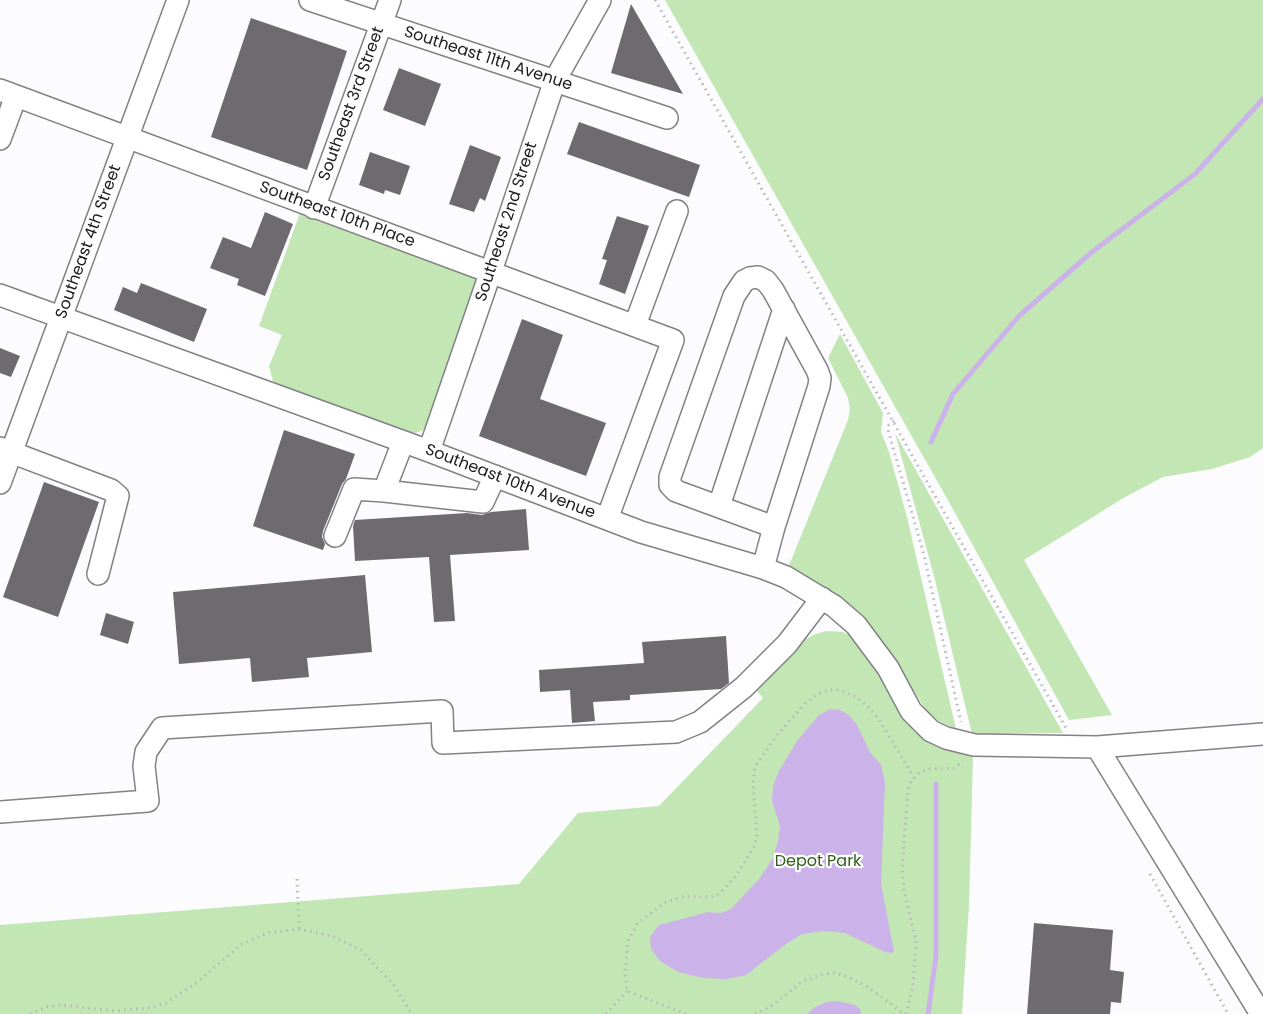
<!DOCTYPE html>
<html>
<head>
<meta charset="utf-8">
<style>
  body { margin:0 }
  canvas { display:block; background:#fcfbfe }
</style>
</head>
<body>
<canvas width="1263" height="1014"></canvas>
<script>
const ctx = document.querySelector('canvas').getContext('2d');
ctx.lineJoin = 'round';
function fill(path, color) { ctx.fillStyle = color; ctx.fill(path, 'evenodd'); }
const poly = rows => new Path2D(rows.map(r => 'M' + r).join(''));
function stroke(path, color, width, dash) { ctx.strokeStyle = color; ctx.lineWidth = width; ctx.lineCap = dash ? 'butt' : 'round'; ctx.setLineDash(dash || []); ctx.stroke(path); }
function label(font, color, halo, rows, align = 'center') {
  ctx.font = font + ' Poppins,sans-serif'; ctx.lineWidth = 4.5; ctx.setLineDash([]); ctx.textBaseline = 'middle'; ctx.strokeStyle = halo; ctx.fillStyle = color; for (const [text, x, y, turn = 0] of rows) {
    ctx.save(); ctx.translate(x, y); ctx.rotate((+turn || 0) * Math.PI / 180); ctx.textAlign = isNaN(turn) ? turn : align; if (halo) ctx.strokeText(text, 0, 0); ctx.fillText(text, 0, 0); ctx.restore();
  }
}
fill(poly([
  [665,0,1263,0,1263,448,1250,457,1212,469,1163,477,1125,497,1024,560,1112,715,1069,720,949,502],
  [300,213,475,278,477,286,427,425,423,430,416,433,408,432,273,382,269,366,282,335,259,326],
  [840,334,883,413,881,432,889,452,907,517,956,729,937,720,926,710,891,656,849,606,830,590,788,568,848,420,850,409,848,398,828,358],
  [895,433,1063,733,972,734,934,576],
  [827,631,843,632,855,638,947,746,973,757,969,905,962,1014,0,1014,0,925,519,884,578,813,659,806,763,698,757,691,804,640,815,634]
]), '#c3e7b4');
fill(poly([
  [830,709,840,710,849,715,857,725,870,752,881,765,885,782,881,883,894,952,891,953,885,952,845,933,824,931,802,934,786,944,746,975,727,979,703,978,678,972,660,961,651,949,650,937,659,925,708,912,721,913,731,909,760,878,773,858,778,841,780,826,772,801,773,786,779,771,797,741,819,715],
  [838,1001,855,1005,860,1009,861,1014,807,1014,815,1007,827,1002]
]), '#cbb2e8');
stroke(poly([
  [931,442,953,394,1019,316,1092,252,1195,174,1263,99],
  [928,1014,936,956,936,784]
]), '#cbb2e8', 5);
fill(poly([
  [631,4,683,94,611,73],
  [251,18,347,51,307,170,211,137],
  [399,68,441,84,425,126,383,110],
  [579,122,700,165,689,197,567,154],
  [470,145,501,157,485,201,480,198,474,212,449,204],
  [370,152,410,166,400,195,385,190,384,194,359,185],
  [265,212,293,224,265,296,237,285,239,279,210,268,223,237,251,248],
  [617,216,649,226,625,294,599,284,607,260,602,259],
  [141,283,207,309,194,342,114,310,123,287,137,293],
  [522,319,563,335,540,399,606,423,586,476,479,436],
  [0,348,20,356,11,377,0,373],
  [284,430,355,454,346,479,342,484,323,531,322,537,325,544,323,550,253,526],
  [44,482,99,502,58,617,3,597],
  [526,509,529,550,450,555,455,621,434,622,429,557,355,561,353,526,355,520,467,513,482,515,491,512],
  [365,575,372,652,307,658,309,677,252,682,250,658,179,664,173,592],
  [106,613,134,622,128,644,100,635],
  [726,636,729,683,721,689,630,695,630,700,593,702,595,721,572,723,570,690,540,692,539,670,644,663,642,642],
  [1034,923,1113,930,1110,970,1124,972,1121,1003,1111,1002,1110,1014,1027,1014]
]), '#6d6a70');
const minor = poly([
  [310,0,667,118],
  [0,90,673,340,607,519],
  [0,139,16,96],
  [314,208,390,0],
  [0,295,429,451,641,532,763,568,786,577,834,606,856,625,888,668,911,711,931,731,946,738,974,745,1097,747,1263,734],
  [635,325,677,211],
  [403,442,384,491,483,502,495,476],
  [0,448,111,490,118,496,98,574],
  [429,451,491,271,555,80,600,0],
  [0,483,178,0],
  [719,506,784,309],
  [335,536,354,489,384,491],
  [763,568,774,527,819,386,820,378,817,370,773,290,766,281,758,277,750,278,744,281,734,296,670,477,670,485,676,491,774,527],
  [1097,747,1261,1014],
  [0,812,148,801,144,766,146,752,162,728,442,711,443,743,676,732,700,722,744,687,787,644,822,598]
]);
stroke(minor, '#838186', 24);
stroke(poly([
  [655,0,1066,728],
  [894,421,889,425,888,430,924,555,961,722],
  [1150,874,1228,1014],
  [297,879,299,929],
  [30,1014,47,1007,61,1005,114,1011,148,1008,166,1003,196,983,242,944,267,933,299,929,332,936,361,950,393,984,412,1014],
  [606,1014,627,991],
  [686,1014,627,991,625,973,628,941,637,924,664,903,684,896,711,897,719,894,735,877,754,847,757,837,753,784,755,767,777,735,806,703,817,694,829,690,840,690,854,696,868,706,880,721,914,778],
  [755,1014,770,1007,803,981,823,974,836,973,848,977,868,987,904,1014],
  [906,1014,913,985,916,941,904,891,902,869,908,789,911,782,919,773,930,769,954,768,963,761]
]), '#b8b7b9', 3, [1.5, 4.5]);
stroke(minor, '#fff', 21);
label('16px', '#1c1b1d', '#fff', [
  ["Southeast 11th Avenue",488,59,18],
  ["Southeast 3rd Street",352,104,-70],
  ["Southeast 10th Place",337,215,20],
  ["Southeast 2nd Street",507,222,-72],
  ["Southeast 4th Street",89,242,-70],
  ["Southeast 10th Avenue",510,482,21]
]);
label('16px', '#325e19', '#fff', [
  ["Depot Park",818,862]
]);
</script>
</body>
</html>
